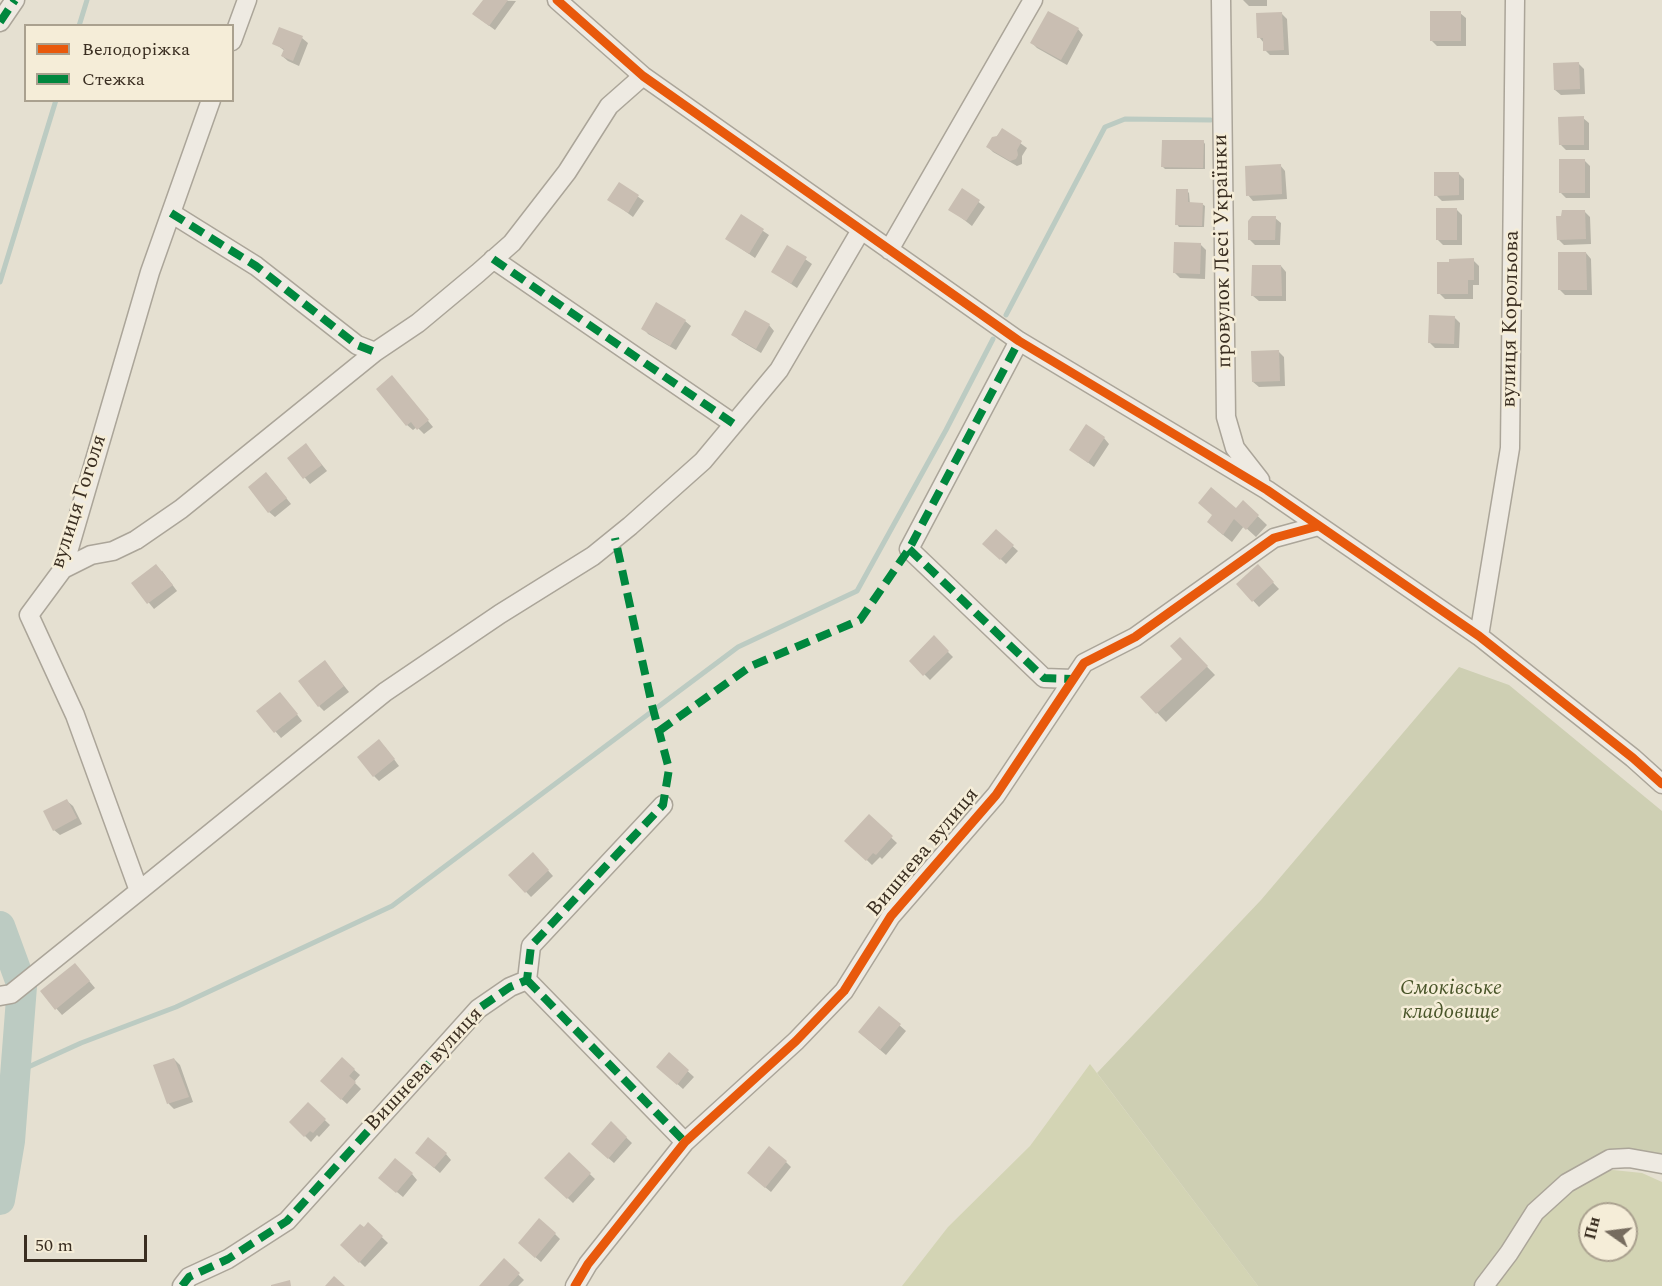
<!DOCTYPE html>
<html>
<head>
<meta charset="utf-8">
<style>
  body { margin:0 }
  #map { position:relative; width:1662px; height:1286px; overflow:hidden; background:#e5e0d1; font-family:Spectral,serif }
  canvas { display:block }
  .legend { position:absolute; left:24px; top:24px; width:210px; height:78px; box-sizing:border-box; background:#f5edd8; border:2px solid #aaa18f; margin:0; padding:8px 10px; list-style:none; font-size:18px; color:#3a2e21 }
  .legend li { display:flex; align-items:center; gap:12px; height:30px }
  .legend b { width:30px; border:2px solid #aaa18f }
  .north { position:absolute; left:1578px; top:1202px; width:60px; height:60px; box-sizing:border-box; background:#f5edd8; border:2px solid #aaa18f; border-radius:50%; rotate:284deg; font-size:16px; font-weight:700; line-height:24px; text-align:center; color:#3a2e21 }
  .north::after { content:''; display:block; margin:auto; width:21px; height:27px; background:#766c5f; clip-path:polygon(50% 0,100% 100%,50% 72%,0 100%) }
  .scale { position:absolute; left:24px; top:1235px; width:123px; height:27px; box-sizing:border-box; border:3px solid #3a2e21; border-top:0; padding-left:8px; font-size:18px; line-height:21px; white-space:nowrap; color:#3a2e21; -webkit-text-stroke:4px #f5edd8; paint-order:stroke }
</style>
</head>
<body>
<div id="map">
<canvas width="1662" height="1286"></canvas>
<ul class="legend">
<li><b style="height:8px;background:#e8590c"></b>Велодоріжка</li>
<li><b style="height:8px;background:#00873e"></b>Стежка</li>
</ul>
<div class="north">Пн</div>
<div class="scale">50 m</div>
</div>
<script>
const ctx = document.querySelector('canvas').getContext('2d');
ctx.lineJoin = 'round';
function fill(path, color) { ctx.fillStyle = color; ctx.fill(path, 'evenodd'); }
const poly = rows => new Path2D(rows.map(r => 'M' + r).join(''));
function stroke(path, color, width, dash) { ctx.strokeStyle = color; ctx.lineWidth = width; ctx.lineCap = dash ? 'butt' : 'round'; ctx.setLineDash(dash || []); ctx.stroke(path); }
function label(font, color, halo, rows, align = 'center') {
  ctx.font = font + ' Spectral,serif'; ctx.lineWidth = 5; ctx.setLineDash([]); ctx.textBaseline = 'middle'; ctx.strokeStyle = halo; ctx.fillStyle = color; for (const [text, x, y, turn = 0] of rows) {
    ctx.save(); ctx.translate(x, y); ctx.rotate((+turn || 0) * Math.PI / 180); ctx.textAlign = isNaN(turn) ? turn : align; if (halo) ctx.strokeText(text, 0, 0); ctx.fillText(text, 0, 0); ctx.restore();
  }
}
fill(poly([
  [1090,1064,1258,1286,902,1286,948,1227,1030,1146],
  [1613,1170,1642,1173,1662,1182,1662,1286,1490,1286,1534,1224,1591,1173],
  [1590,1214,1626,1214,1626,1250,1590,1250]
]), '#d3d4b4');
fill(poly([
  [1459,667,1509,685,1662,811,1662,1160,1613,1151,1539,1197,1480,1286,1258,1286,1097,1073,1261,900]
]), '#cecfb3');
fill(poly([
  [484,0,516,1,495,30,480,19],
  [1243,0,1267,0,1267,6,1249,6],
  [1460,13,1466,18,1466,46,1437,46,1431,40],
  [1282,14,1287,19,1289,55,1270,55,1265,50,1264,43,1259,37],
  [280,29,302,38,308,43,299,66,288,61,282,56,285,51,274,43],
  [1078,29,1083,35,1067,65,1037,48,1032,43],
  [1578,63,1584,69,1585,94,1561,95,1555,90],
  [1583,118,1589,123,1589,150,1566,150,1561,145],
  [1002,130,1027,148,1022,156,1022,164,1017,166,993,152,988,147],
  [1203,141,1205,144,1205,169,1165,169,1163,167],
  [1584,160,1590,166,1590,198,1566,198,1561,193],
  [1280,165,1285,171,1287,199,1253,201,1248,195],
  [1458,173,1464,179,1464,200,1442,201,1436,195],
  [620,184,644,201,633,217,609,199],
  [963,190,985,207,972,226,950,209],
  [1187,191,1189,193,1190,204,1202,204,1205,206,1204,227,1179,227,1177,224],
  [1457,210,1462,215,1462,245,1443,245,1437,239],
  [1584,211,1590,217,1591,244,1564,245,1558,239],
  [741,216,769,235,755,258,727,239],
  [1275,218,1281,223,1280,245,1255,245,1249,239],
  [1200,244,1206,250,1205,279,1180,278,1174,272],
  [788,247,812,264,797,288,773,272],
  [1586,253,1591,259,1592,295,1565,295,1559,289],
  [1473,260,1479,266,1479,285,1473,285,1473,299,1445,299,1439,293,1450,263],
  [1281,266,1286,272,1286,301,1259,301,1253,296],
  [1454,317,1460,323,1459,348,1435,348,1430,343],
  [685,321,691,326,676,350,648,334,643,328],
  [769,325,774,331,761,353,739,340,733,334],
  [1279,352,1284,357,1285,386,1259,387,1253,382],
  [397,383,433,427,424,434,417,427,413,430,407,425],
  [1104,438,1109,444,1094,467,1071,450],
  [311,451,327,471,310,484,289,458],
  [272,480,291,504,275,517,269,512],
  [1243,502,1267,525,1256,537,1244,526,1232,542,1217,530,1213,515,1236,510],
  [996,531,1018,551,1006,564,985,544],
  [162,571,177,591,154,609,133,583],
  [1263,572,1279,589,1259,607,1238,584],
  [934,638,953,657,930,680,911,661],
  [1180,639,1215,675,1166,722,1142,697,1184,659],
  [330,668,349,692,324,711,319,706],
  [285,699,302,721,281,738,258,711],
  [385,747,399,766,379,781,374,776],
  [67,801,73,806,82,824,60,835,54,830],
  [869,817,897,843,882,859,880,857,872,865,847,841],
  [533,854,553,876,531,897,510,875],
  [80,970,95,988,62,1015,42,992],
  [880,1008,906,1031,886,1055,866,1038],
  [669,1054,694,1077,683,1089,664,1072],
  [174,1059,180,1065,193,1102,174,1109,169,1104,155,1066],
  [342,1059,360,1075,354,1082,361,1089,347,1104,327,1086],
  [308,1104,330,1125,319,1137,317,1135,311,1142,291,1122],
  [611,1123,632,1143,614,1163,598,1149],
  [446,1154,451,1160,440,1173,423,1158],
  [569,1154,595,1179,573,1203,547,1178],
  [786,1162,791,1167,771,1192,754,1178],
  [412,1174,417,1180,403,1197,386,1183],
  [368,1224,388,1243,365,1267,342,1245],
  [555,1234,560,1239,541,1262,525,1248],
  [504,1261,524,1280,518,1286,481,1286]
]), '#0003');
stroke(poly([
  [79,26,87,0],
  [0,282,56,100],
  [1006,315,1105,127,1125,119,1211,120],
  [15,1073,81,1043,176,1007,392,906,738,647,857,591,946,430,993,339]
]), '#bccbc2', 5);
stroke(poly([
  [0,926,22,986,10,1141,0,1200]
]), '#bccbc2', 30);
fill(poly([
  [483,0,508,0,489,26,472,14],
  [1048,11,1079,28,1061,60,1030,43],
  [1430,11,1461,11,1461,41,1430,41],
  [1282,12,1284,50,1263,51,1263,38,1257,38,1256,13],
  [279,27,303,36,293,61,281,56,284,49,272,44],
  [1579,62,1580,89,1554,90,1553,63],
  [1584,116,1584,145,1559,145,1558,117],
  [1002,128,1022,141,1017,150,1018,155,1016,159,1010,161,986,147,992,137,997,136],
  [1162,140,1204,140,1203,168,1161,167],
  [1559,159,1585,159,1585,193,1559,193],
  [1281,164,1282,194,1246,196,1245,166],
  [1434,172,1459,172,1459,195,1434,196],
  [619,182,639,195,628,213,607,200],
  [962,188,980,200,966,221,948,210],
  [1176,189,1188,189,1188,202,1203,203,1202,226,1175,225],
  [1436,208,1457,208,1457,240,1436,240],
  [1562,210,1585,210,1586,239,1557,240,1556,216,1561,216],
  [741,214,764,229,749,254,725,239],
  [1252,216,1276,216,1275,240,1248,240,1248,221],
  [1174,242,1201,243,1200,274,1173,273],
  [787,245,807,257,791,284,771,272],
  [1558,252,1586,252,1587,290,1558,290],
  [1474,258,1474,280,1468,280,1468,294,1437,294,1437,262,1449,262,1449,259],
  [1252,265,1281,265,1282,296,1251,296],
  [656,302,686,320,670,346,641,329],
  [745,310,770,324,756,349,731,335],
  [1429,315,1455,316,1454,344,1428,343],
  [1279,350,1280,381,1252,382,1251,351],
  [392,375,429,420,417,430,411,422,406,426,376,389],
  [1086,424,1105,437,1088,463,1069,450],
  [306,443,322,465,303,479,287,458],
  [266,472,287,498,268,513,248,487],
  [1211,487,1236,508,1243,500,1259,515,1246,530,1234,519,1223,535,1207,522,1212,515,1198,503],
  [996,529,1014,545,1000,560,982,544],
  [156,564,173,585,147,604,131,583],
  [1258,564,1274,582,1252,602,1236,584],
  [934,635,949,651,923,676,909,661],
  [1180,637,1208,666,1156,714,1140,697,1182,659,1170,646],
  [325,660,344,686,318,707,298,681],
  [280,692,298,714,274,733,256,711],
  [379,739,395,759,373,777,357,757],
  [67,799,77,818,53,831,43,811],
  [869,814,893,836,876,855,873,853,866,861,844,841],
  [533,852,549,870,525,893,508,875],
  [75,963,90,981,55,1010,40,991],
  [879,1006,901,1024,880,1050,858,1032],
  [669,1052,689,1070,677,1085,656,1067],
  [342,1057,355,1069,349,1076,356,1082,341,1100,320,1081],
  [174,1058,189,1097,167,1104,153,1065],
  [308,1102,326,1119,313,1133,310,1131,304,1137,289,1122],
  [611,1121,627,1137,608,1159,591,1144],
  [428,1137,447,1153,434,1168,415,1153],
  [769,1146,787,1161,765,1188,747,1173],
  [569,1152,591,1173,567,1199,544,1178],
  [395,1158,413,1173,396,1193,378,1178],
  [539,1218,556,1233,535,1258,518,1243],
  [368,1222,383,1236,359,1263,340,1245,360,1224,364,1227],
  [504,1258,520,1273,508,1286,479,1286],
  [334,1276,345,1286,325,1286],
  [290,1280,291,1286,271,1286,271,1285]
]), '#c9beb2');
const minor = poly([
  [557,0,643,76,1019,341,1267,490,1479,636,1633,758,1662,784],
  [1221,0,1226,417,1235,448,1260,480],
  [0,22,15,0],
  [232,41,247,0],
  [171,213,256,266,357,345,375,352],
  [889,250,1033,0],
  [493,259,734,424],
  [1019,341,909,549,1044,678,1073,679],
  [63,569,91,555,113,551,136,540,181,509,375,352,418,323,478,273,512,243,567,172,609,106,643,76],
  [1479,636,1510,448,1515,0],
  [139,891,385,692,500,614,593,556,630,526,703,461,779,370,861,230],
  [527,980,685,1142],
  [0,996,11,994,139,891,75,715,29,615,63,569,150,272,211,100],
  [182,1286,189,1277,228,1259,287,1221,478,1009,510,987,527,980,531,946,663,805],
  [575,1286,588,1264,685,1142,796,1041,844,991,891,916,996,795,1084,663,1135,637,1274,538,1318,526],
  [1484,1286,1509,1253,1535,1212,1567,1183,1610,1159,1629,1158,1662,1164]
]);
stroke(minor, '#aba599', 21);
stroke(minor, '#eeeae2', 18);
stroke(poly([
  [0,22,15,0],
  [171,213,256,266,357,345,375,352],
  [493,259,734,424],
  [909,549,1044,678,1073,679],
  [659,731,751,666,860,620,909,549,1019,341],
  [527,980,685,1142,682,1145],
  [182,1286,189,1277,228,1259,287,1221,478,1009,510,987,527,980,531,946,663,805,669,769,652,705,615,538]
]), '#00873e', 8, [15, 8]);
stroke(poly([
  [557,0,643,76,1019,341,1267,490,1479,636,1633,758,1662,784],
  [575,1286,588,1264,685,1142,796,1041,844,991,891,916,996,795,1084,663,1135,637,1274,538,1318,526]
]), '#e8590c', 9);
label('21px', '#3a2e21', '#f5edd8', [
  ["провулок Лесі Українки",1224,251,-91],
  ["вулиця Корольова",1512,319,-89],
  ["вулиця Гоголя",80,502,-72],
  ["Вишнева вулиця",924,853,-50],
  ["Вишнева вулиця",425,1070,-47]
]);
label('italic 21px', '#495529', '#f5edd8', [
  ["Смоківське",1451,990],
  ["кладовище",1451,1014]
]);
</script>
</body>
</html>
